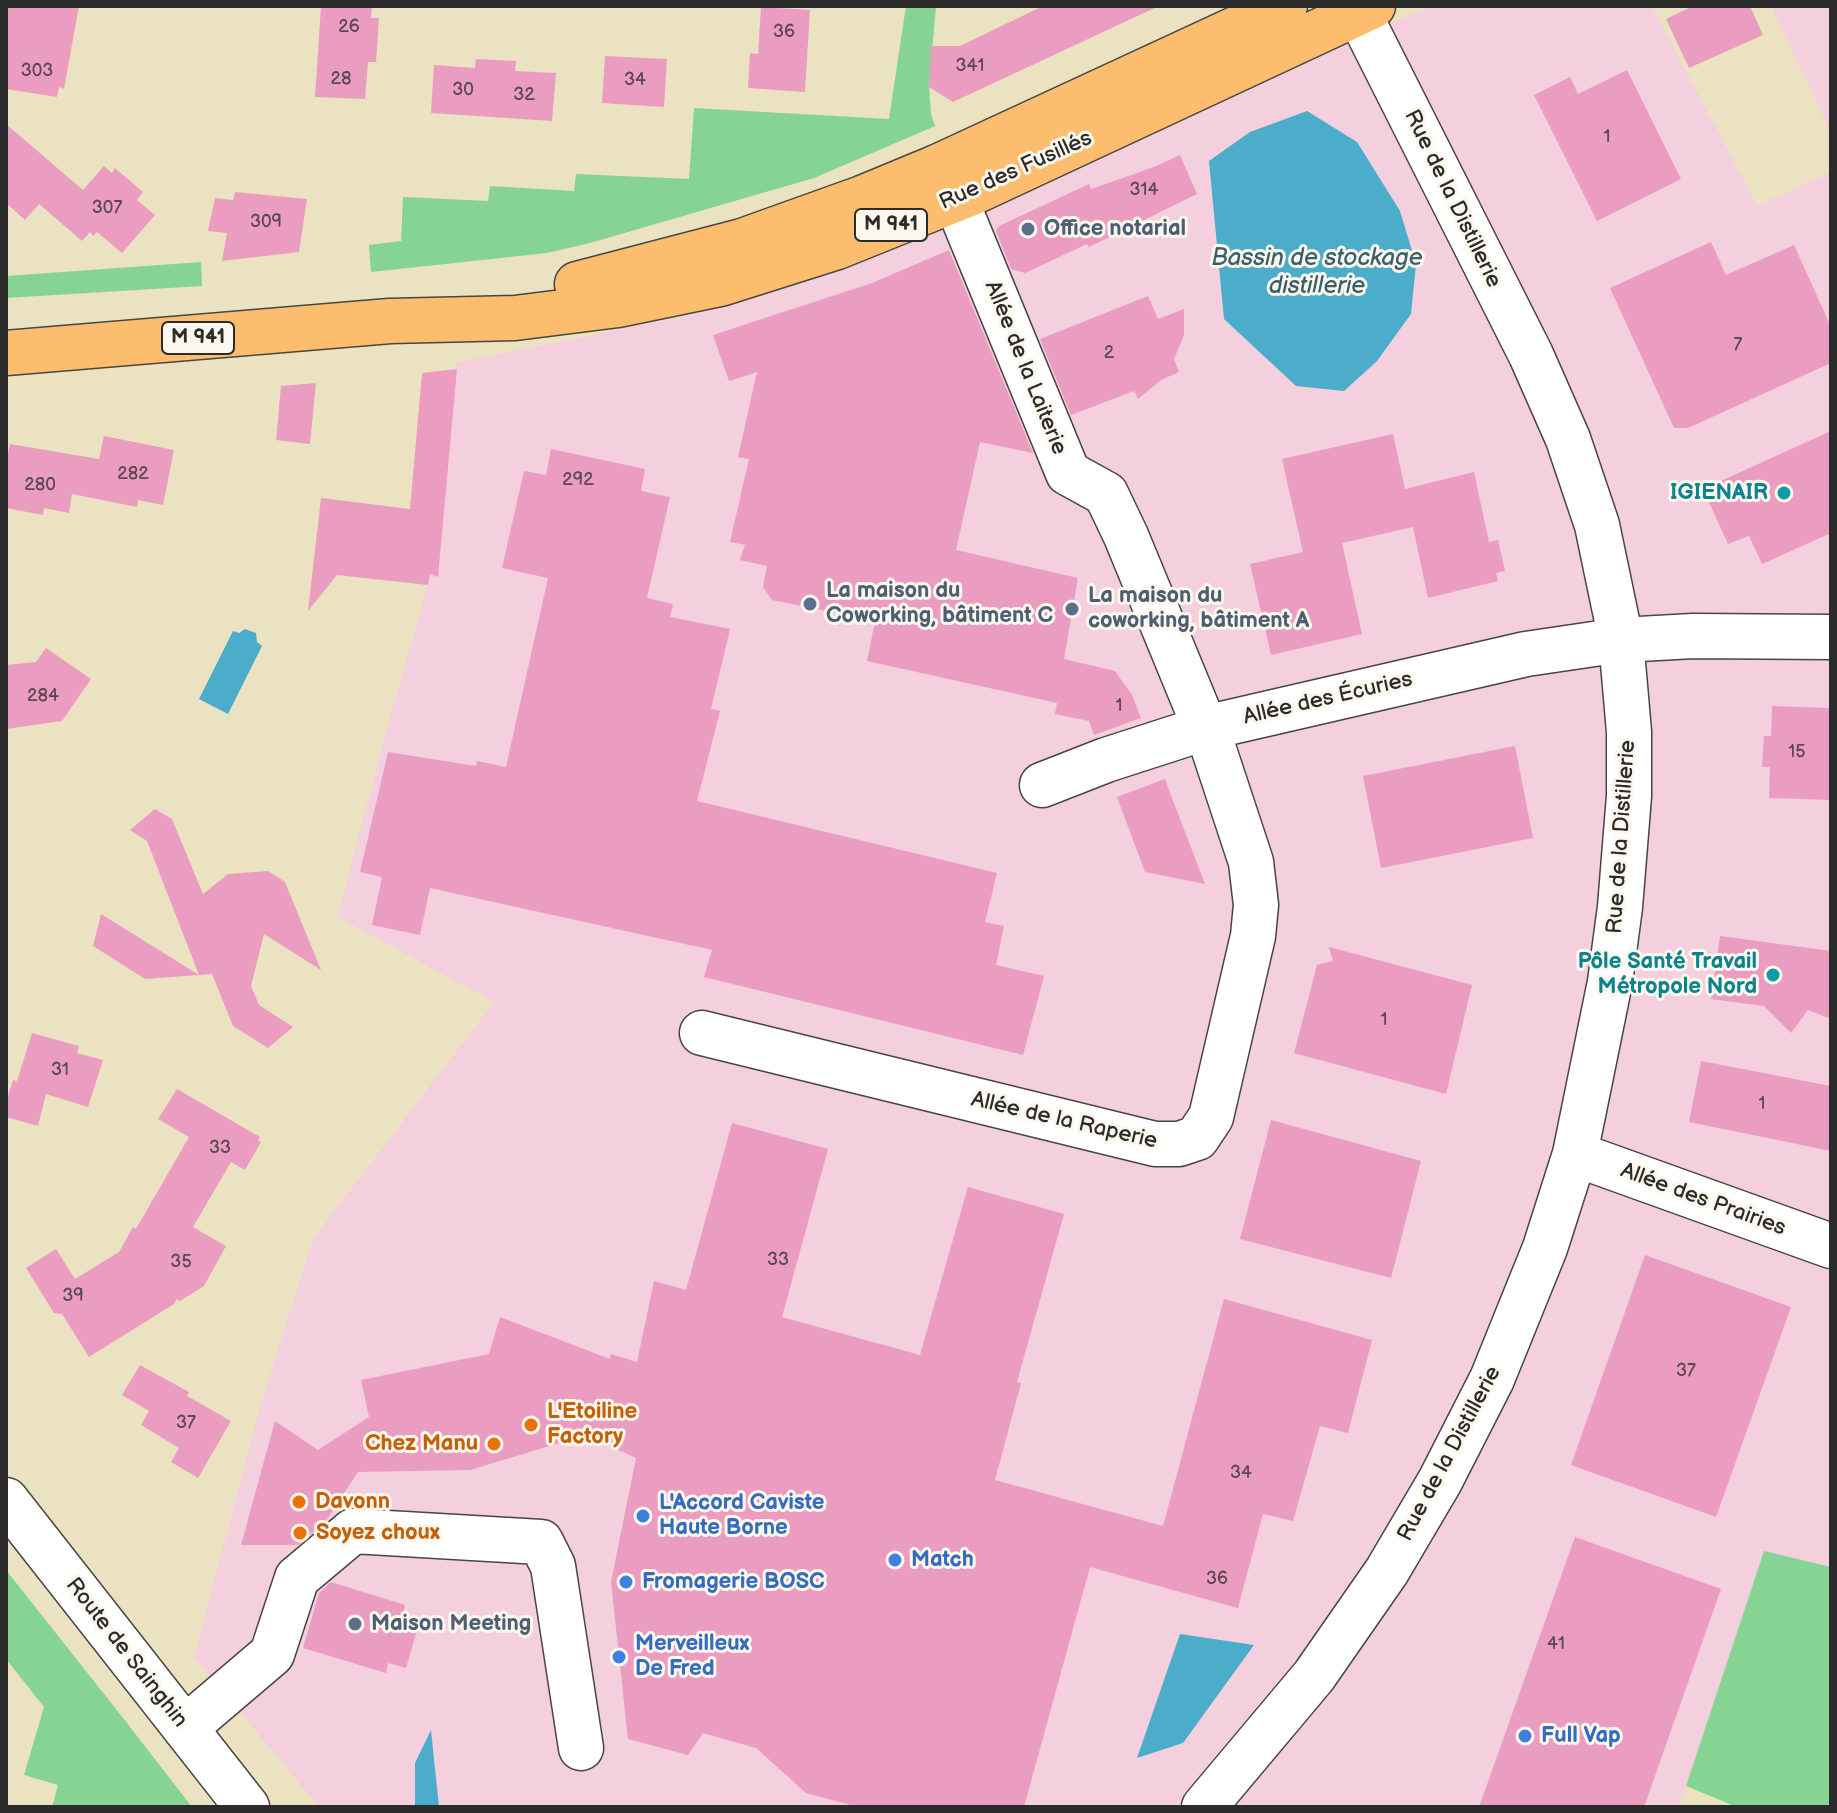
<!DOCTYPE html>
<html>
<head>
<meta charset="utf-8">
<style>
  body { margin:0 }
  #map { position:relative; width:1837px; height:1813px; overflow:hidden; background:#ebe2c1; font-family:"Balsamiq Sans",sans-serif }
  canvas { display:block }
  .frame { position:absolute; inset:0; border:8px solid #2b2b2b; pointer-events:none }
</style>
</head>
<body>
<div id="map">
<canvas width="1837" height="1813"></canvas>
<div class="frame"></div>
</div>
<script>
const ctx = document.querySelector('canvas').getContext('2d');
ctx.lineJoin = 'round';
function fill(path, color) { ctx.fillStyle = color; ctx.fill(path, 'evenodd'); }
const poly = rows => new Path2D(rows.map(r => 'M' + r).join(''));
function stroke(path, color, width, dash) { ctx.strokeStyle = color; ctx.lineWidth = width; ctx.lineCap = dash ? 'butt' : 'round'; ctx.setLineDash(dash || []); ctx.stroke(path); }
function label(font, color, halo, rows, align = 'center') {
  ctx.font = font + ' "Balsamiq Sans",sans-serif'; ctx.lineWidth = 6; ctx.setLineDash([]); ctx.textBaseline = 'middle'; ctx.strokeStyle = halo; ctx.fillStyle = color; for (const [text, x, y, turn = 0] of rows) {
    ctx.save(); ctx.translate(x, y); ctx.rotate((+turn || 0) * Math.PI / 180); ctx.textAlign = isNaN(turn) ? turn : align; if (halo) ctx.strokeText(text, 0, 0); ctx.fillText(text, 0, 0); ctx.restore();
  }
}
fill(poly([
  [1431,6,1652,6,1757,206,1831,172,1831,1567,1764,1552,1679,1807,319,1807,194,1657,261,1404,313,1239,494,1002,338,917,382,746,440,543,456,363,705,312],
  [1771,6,1831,6,1831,133]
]), '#f4cfdd');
fill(poly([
  [906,6,936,6,929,87,931,114,935,126,814,178,590,243,547,253,371,272,369,245,401,241,403,197,488,201,490,186,574,191,576,174,689,179,694,108,889,119],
  [201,262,202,286,6,298,6,276],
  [1764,1551,1831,1567,1831,1807,1737,1807,1686,1786],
  [6,1570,127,1723,192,1807,52,1807,58,1785,24,1775,44,1707,6,1659]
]), '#86d493');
fill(poly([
  [1307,111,1357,142,1400,211,1416,264,1411,314,1377,361,1344,391,1296,386,1224,319,1209,161,1250,132],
  [245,629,256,633,257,642,262,646,228,714,199,699,233,631,239,633],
  [1180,1634,1254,1645,1183,1743,1137,1758],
  [431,1730,439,1807,415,1807,415,1763]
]), '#4badca');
fill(poly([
  [6,6,79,6,64,89,59,87,57,97,6,89],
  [321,6,372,6,371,18,379,18,376,62,368,62,365,99,315,97],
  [1043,6,1159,6,953,102,929,87,931,46,960,46],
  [1693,6,1750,6,1763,35,1689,68,1666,19],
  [761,7,810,10,805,92,748,88,750,53,758,54],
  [605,56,667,59,664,107,602,103],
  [476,59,516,61,515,71,556,73,552,121,431,113,434,65,475,68],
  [1627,70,1681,179,1597,221,1534,95,1570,77,1578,94],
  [6,124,83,190,104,166,112,173,115,168,143,192,137,200,155,215,122,253,97,232,93,236,90,232,82,241,39,204,25,220,6,203],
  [1180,155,1197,194,1089,247,1087,244,1025,273,1011,269,996,231,999,226,1089,184,1091,189,1154,167],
  [235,192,307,199,299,252,222,261,227,233,208,231,215,198,233,200],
  [1711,242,1726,275,1794,245,1831,327,1831,363,1688,428,1674,428,1610,288],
  [949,250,1033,453,980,442,956,550,1078,578,1064,659,1115,671,1132,695,1141,718,1094,735,1089,721,1055,714,1057,703,867,661,875,621,772,600,763,587,767,566,740,560,745,545,730,542,749,459,738,457,757,372,729,381,713,335,872,283],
  [1148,296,1158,319,1184,309,1184,335,1174,359,1179,372,1161,380,1138,399,1134,391,1071,415,1040,339],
  [457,369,438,577,430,574,428,585,337,575,308,611,321,498,410,509,422,373],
  [316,383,310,444,276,440,281,386],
  [1831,431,1831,533,1762,564,1749,536,1728,544,1703,489],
  [1393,434,1405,489,1474,472,1489,542,1498,540,1505,571,1496,573,1498,581,1428,598,1413,527,1342,543,1362,634,1271,655,1250,564,1303,552,1282,459],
  [104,436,174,450,163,505,138,500,137,507,72,494,69,513,44,508,43,515,6,508,6,462,10,444,99,459],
  [551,449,645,469,641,491,670,497,647,598,673,604,670,617,730,629,711,709,720,711,697,801,997,873,985,922,1004,926,996,965,1044,976,1023,1055,704,977,712,950,430,888,420,935,372,925,382,877,360,872,388,752,476,766,477,761,506,767,548,578,502,568,524,471,546,475],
  [46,648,91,679,62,721,6,729,6,665,36,662],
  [1772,706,1831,708,1831,800,1769,798,1770,767,1762,767,1764,736,1771,736],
  [1515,746,1533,838,1381,868,1363,776],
  [1165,779,1172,798,1205,884,1145,872,1117,797],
  [155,809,172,819,203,894,228,874,268,871,285,882,321,970,264,934,251,986,259,1005,293,1027,268,1048,233,1026,212,974,145,979,93,946,101,914,199,975,147,841,130,830],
  [1720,936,1831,951,1831,1019,1808,1010,1791,1033,1764,1006,1711,999],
  [1329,947,1472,985,1446,1094,1294,1053,1317,965,1333,961],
  [32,1033,79,1046,77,1053,103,1060,88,1107,46,1094,38,1126,6,1117,6,1103,13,1080,17,1081],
  [1701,1061,1831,1086,1831,1151,1689,1122],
  [177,1089,260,1137,258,1141,261,1142,245,1170,231,1162,193,1227,226,1246,204,1286,180,1301,177,1299,174,1304,89,1357,62,1314,54,1313,26,1268,56,1249,75,1279,119,1252,133,1227,136,1229,189,1137,158,1119],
  [1271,1120,1421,1161,1391,1278,1240,1239],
  [732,1123,828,1149,782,1317,920,1355,968,1187,1064,1214,1017,1382,1021,1383,995,1480,1163,1526,1224,1299,1372,1340,1348,1433,1320,1426,1293,1521,1263,1514,1238,1608,1090,1567,1024,1807,858,1807,806,1793,756,1748,703,1733,688,1755,628,1739,611,1582,636,1458,586,1435,470,1470,358,1472,326,1521,298,1545,241,1545,275,1421,318,1450,369,1417,361,1380,489,1354,500,1317,610,1359,611,1354,637,1362,654,1281,686,1290],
  [1645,1255,1791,1307,1716,1517,1571,1465],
  [140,1365,189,1392,187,1396,231,1421,198,1478,171,1462,179,1448,141,1425,149,1411,122,1395],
  [1575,1537,1721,1589,1644,1807,1479,1807],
  [331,1582,405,1605,403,1615,420,1620,406,1668,388,1663,386,1673,303,1648,319,1593]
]), '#eb9dc1');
const minor = poly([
  [1042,785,1106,760,1205,728,1526,654,1621,640,1693,636,1831,637],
  [702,1033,1155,1144,1179,1144,1197,1138,1211,1117,1253,936,1256,905,1251,862,1213,747,1126,536,1106,494,1068,473,955,198,937,167],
  [1575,1154,1831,1246],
  [185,1728,272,1654,297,1578,353,1531,541,1542,553,1566,581,1748],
  [1204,1807,1314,1676,1387,1571,1440,1481,1492,1379,1545,1248,1575,1154,1610,982,1620,907,1629,796,1629,732,1621,640,1597,525,1568,439,1531,355,1355,6]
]);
const tertiary = poly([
  [6,1500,247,1807]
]);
const primary = poly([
  [577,284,742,241,862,198,937,167,1285,6],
  [6,353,390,321,515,318,618,305,720,284,837,247,974,192,1373,6]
]);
stroke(minor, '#484642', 47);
stroke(tertiary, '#484642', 47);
stroke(primary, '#484642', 47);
stroke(minor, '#fff', 44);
stroke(tertiary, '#fff', 44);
stroke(primary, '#fcbd6f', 44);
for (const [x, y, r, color] of [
  [1028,229,8,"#5c6f8a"],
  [1784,493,8,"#0f9aa8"],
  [810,604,8,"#5c6f8a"],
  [1072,609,8,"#5c6f8a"],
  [1773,975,8,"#0f9aa8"],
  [531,1425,8,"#e8710a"],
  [494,1444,8,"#e8710a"],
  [299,1502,8,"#e8710a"],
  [643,1516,8,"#3f7fe0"],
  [300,1533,8,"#e8710a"],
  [895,1560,8,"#3f7fe0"],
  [626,1582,8,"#3f7fe0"],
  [355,1624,8,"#5c6f8a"],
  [619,1657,8,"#3f7fe0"],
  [1525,1736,8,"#3f7fe0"]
]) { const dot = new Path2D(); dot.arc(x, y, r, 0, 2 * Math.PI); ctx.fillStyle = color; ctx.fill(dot); stroke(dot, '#fbf7ec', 3); }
label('18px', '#5b4850', null, [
  ["26",349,27],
  ["36",784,32],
  ["341",970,66],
  ["303",37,71],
  ["28",341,79],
  ["34",635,80],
  ["30",463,90],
  ["32",524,95],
  ["1",1607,137],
  ["314",1144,190],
  ["307",107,208],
  ["309",266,222],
  ["7",1738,345],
  ["2",1109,353],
  ["282",133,474],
  ["292",578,480],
  ["280",40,485],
  ["284",43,696],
  ["1",1119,706],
  ["15",1797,752],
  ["1",1384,1020],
  ["31",60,1070],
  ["1",1762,1104],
  ["33",220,1148],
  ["33",778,1260],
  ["35",181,1262],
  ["39",73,1296],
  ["37",1686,1371],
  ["37",186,1423],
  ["34",1241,1473],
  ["36",1217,1579],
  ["41",1556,1644]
]);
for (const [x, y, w] of [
  [891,225,72],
  [198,338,72]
]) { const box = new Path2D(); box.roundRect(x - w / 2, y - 16, w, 32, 6); ctx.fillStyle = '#fbf7ec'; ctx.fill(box); stroke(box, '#2b2b2b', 2); }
label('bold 20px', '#2b2b2b', null, [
  ["M 941",891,225],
  ["M 941",198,338]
]);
label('22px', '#2b2b2b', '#fbf7ec', [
  ["Rue des Fusillés",1016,171,-24],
  ["Rue de la Distillerie",1452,199,64],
  ["Allée de la Laiterie",1025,368,68],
  ["Allée des Écuries",1328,699,-13],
  ["Rue de la Distillerie",1622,837,-86],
  ["Allée de la Raperie",1064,1121,13],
  ["Allée des Prairies",1703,1200,20],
  ["Rue de la Distillerie",1450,1454,-62],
  ["Route de Sainghin",126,1653,52]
]);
label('bold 22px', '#4e5e75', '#fbf7ec', [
  ["Office notarial",1044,229],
  ["La maison du",826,591],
  ["Coworking, bâtiment C",826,616],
  ["La maison du",1088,596],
  ["coworking, bâtiment A",1088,621],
  ["Maison Meeting",371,1624]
], 'left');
label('bold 22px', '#0d838f', '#fbf7ec', [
  ["IGIENAIR",1768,493],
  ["Pôle Santé Travail",1757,962],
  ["Métropole Nord",1757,987]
], 'right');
label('bold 22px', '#c56008', '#fbf7ec', [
  ["L'Etoiline",547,1412],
  ["Factory",547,1437],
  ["Chez Manu",478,1444,"right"],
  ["Davonn",315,1502],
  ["Soyez choux",316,1533]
], 'left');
label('bold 22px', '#366cbe', '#fbf7ec', [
  ["L'Accord Caviste",659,1503],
  ["Haute Borne",659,1528],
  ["Match",911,1560],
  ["Fromagerie BOSC",642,1582],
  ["Merveilleux",635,1644],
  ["De Fred",635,1669],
  ["Full Vap",1541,1736]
], 'left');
label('italic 24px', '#385f6b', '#fbf7ec', [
  ["Bassin de stockage",1317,259],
  ["distillerie",1317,287]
]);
</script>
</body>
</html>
